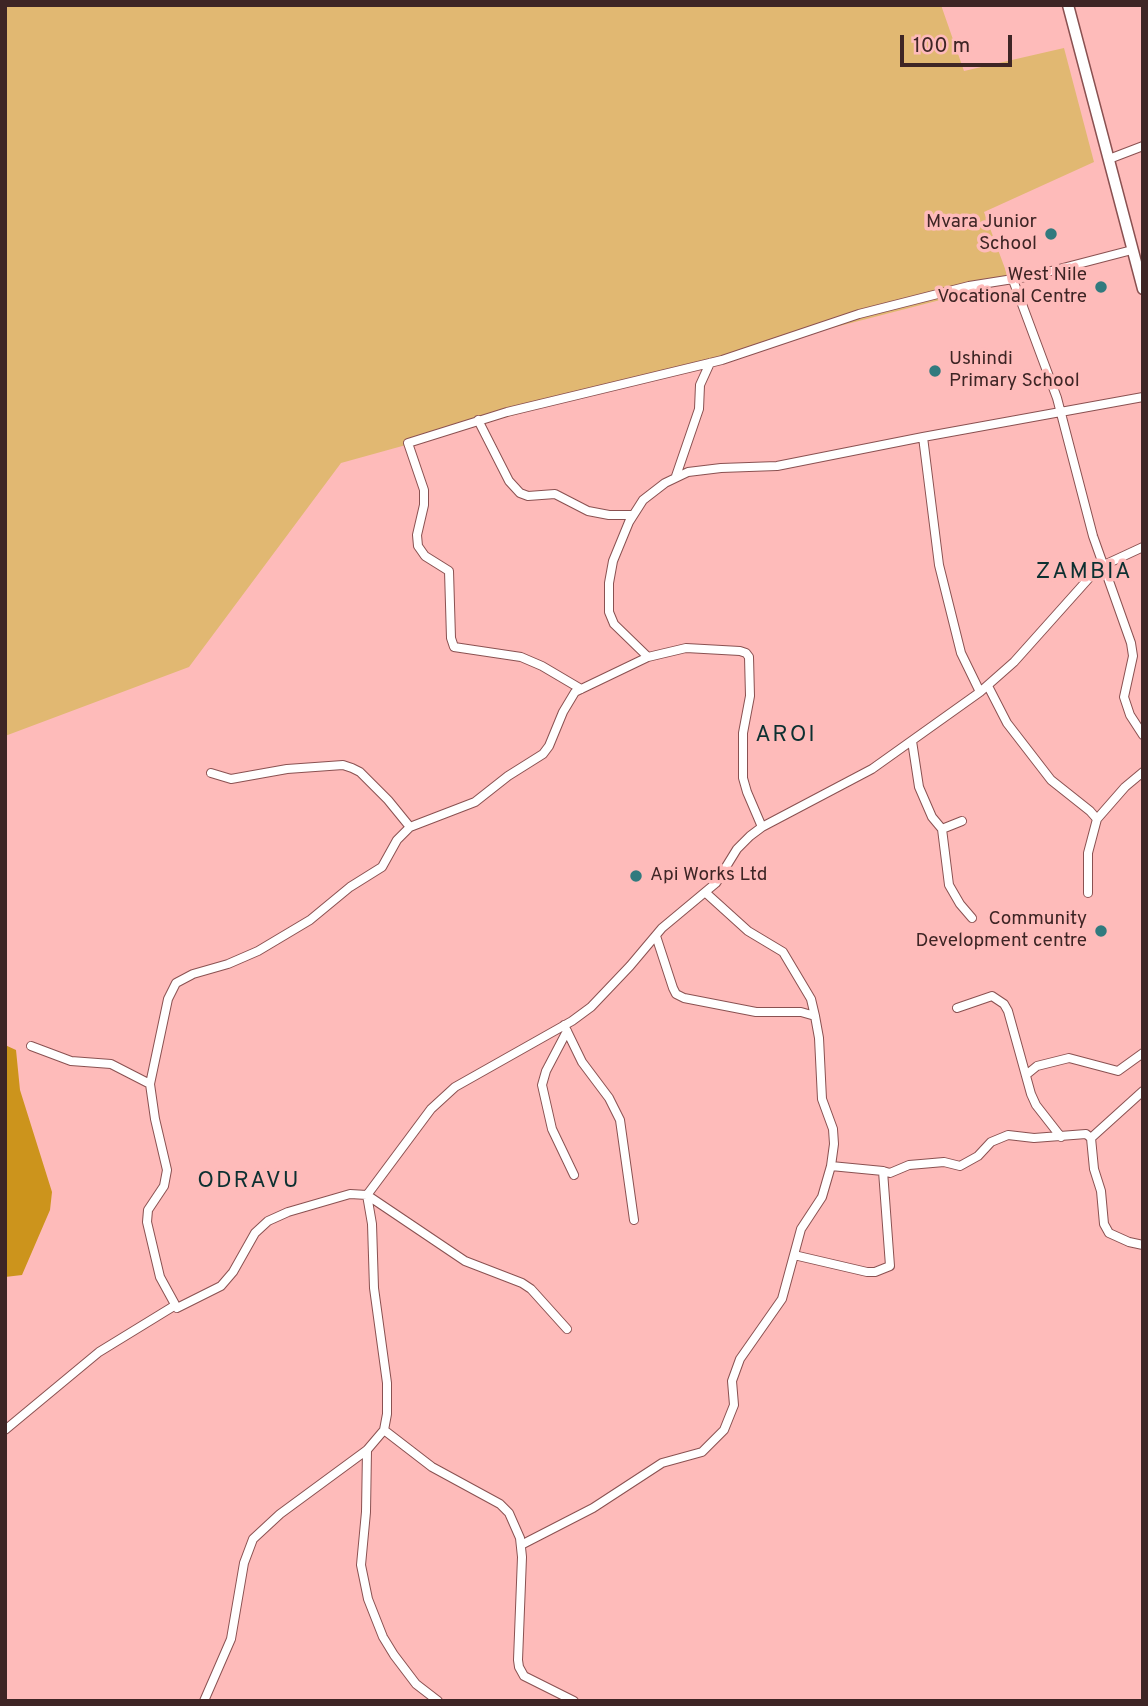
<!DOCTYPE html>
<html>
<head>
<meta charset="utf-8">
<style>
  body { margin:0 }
  #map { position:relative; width:1148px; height:1706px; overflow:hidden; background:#febbba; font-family:Overpass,sans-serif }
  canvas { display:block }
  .frame { position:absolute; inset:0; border:7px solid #3e2525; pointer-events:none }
  .scale { position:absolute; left:900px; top:35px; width:112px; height:32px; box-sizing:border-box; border:4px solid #3e2525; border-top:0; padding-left:9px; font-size:21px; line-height:24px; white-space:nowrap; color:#3e2525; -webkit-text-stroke:5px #febbba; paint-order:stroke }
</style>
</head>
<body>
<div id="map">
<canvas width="1148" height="1706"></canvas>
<div class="frame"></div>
<div class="scale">100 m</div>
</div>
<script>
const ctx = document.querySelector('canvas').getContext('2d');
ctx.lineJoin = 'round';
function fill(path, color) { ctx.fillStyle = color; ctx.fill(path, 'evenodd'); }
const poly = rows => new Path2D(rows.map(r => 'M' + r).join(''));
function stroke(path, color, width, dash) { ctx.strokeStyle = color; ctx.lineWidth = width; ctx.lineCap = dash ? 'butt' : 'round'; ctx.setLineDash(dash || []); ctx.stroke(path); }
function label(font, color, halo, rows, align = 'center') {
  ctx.font = font + ' Overpass,sans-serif'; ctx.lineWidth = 7; ctx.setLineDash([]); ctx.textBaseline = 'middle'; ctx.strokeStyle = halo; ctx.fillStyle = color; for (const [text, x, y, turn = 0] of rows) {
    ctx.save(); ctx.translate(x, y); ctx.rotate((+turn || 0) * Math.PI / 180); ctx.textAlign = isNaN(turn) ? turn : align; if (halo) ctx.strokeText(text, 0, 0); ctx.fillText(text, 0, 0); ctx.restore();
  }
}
fill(poly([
  [5,5,941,5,964,71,1064,48,1094,162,984,212,1010,282,785,340,341,463,189,667,5,736]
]), '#e1b872');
fill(poly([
  [5,1045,16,1050,20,1090,52,1192,50,1210,22,1275,5,1277]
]), '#cc941c');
const minor = poly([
  [1109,159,1143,146],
  [1013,280,1057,398,1093,536,1131,643,1133,656,1124,697,1130,715,1143,735],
  [478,420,509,481,520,493,528,496,555,494,588,511,609,515,633,515],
  [923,437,939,565,961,653,980,692],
  [676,476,699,409,700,385,710,363],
  [988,686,1007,723,1051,780,1090,811,1097,819,1088,853,1088,893],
  [581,689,542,666,521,657,454,647,451,638,449,571,425,556,418,546,417,535,424,505,424,490,408,443,507,412,722,360,859,314,969,286,1032,276,1132,250],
  [912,741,919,787,932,817,942,829,962,821],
  [211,773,231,779,287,769,343,765,352,768,360,772,388,800,410,827],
  [1097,819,1125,787,1143,772],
  [762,827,747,792,743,778,743,733,750,696,749,657,746,653,740,651,686,648,648,657,614,624,609,612,609,583,613,561,629,522,643,500,665,483,688,472,721,468,777,466,923,437,1143,397],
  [942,829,949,885,960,904,972,918],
  [706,893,748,931,783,952,811,999,815,1016],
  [656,936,673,988,676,994,684,998,756,1012,801,1012,815,1016,819,1038,822,1099,833,1129,834,1144,831,1166,883,1171,890,1266,875,1272,867,1272,794,1255],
  [957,1008,992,996,1004,1004,1008,1011,1031,1094,1036,1105,1061,1137],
  [564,1025,582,1062,609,1098,620,1120,634,1220],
  [567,1031,546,1071,542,1085,552,1129,574,1175],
  [31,1046,71,1061,111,1064,150,1084,155,1119,167,1170,164,1186,148,1210,147,1222,160,1277,177,1308,221,1286,233,1272,255,1233,268,1221,288,1212,350,1194,367,1195,465,1261,522,1283,531,1289,567,1329],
  [1026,1075,1037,1066,1069,1058,1118,1071,1143,1053],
  [150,1084,168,999,176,983,193,974,228,964,258,951,310,920,350,887,382,867,397,840,410,827,475,802,508,776,543,754,549,746,563,712,575,692,648,657],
  [1091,1138,1143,1091],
  [883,1171,890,1173,909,1165,921,1164,944,1162,960,1166,978,1156,991,1142,1008,1135,1034,1138,1086,1134,1091,1138,1094,1169,1101,1191,1104,1224,1109,1233,1129,1242,1143,1245],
  [5,1430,99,1352,174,1306],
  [384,1430,432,1467,500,1504,509,1513,520,1538,522,1557,518,1660,519,1667,524,1676,574,1701],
  [367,1450,366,1512,361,1565,368,1599,383,1637,394,1655,416,1684,438,1701],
  [521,1545,593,1508,662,1463,702,1452,724,1430,734,1405,732,1381,740,1359,782,1299,801,1229,822,1197,831,1166],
  [204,1701,231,1639,244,1563,253,1539,280,1514,367,1450,384,1430,387,1414,387,1383,374,1288,372,1224,367,1195,431,1109,455,1087,572,1021,591,1007,630,966,662,928,716,883,737,849,750,836,762,827,872,769,980,692,1014,662,1090,577,1102,566,1143,547]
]);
const secondary = poly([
  [1068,5,1143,289]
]);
stroke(minor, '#8a5151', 10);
stroke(secondary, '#8a5151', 13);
stroke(minor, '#fff', 8);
stroke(secondary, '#fff', 10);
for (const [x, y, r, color] of [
  [1051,234,7,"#317a7e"],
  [1101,287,7,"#317a7e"],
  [935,371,7,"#317a7e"],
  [636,876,7,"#317a7e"],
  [1101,931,7,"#317a7e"]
]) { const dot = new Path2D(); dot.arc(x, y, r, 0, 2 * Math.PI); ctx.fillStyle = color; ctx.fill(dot); stroke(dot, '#febbba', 2.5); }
label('19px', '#3e2525', '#febbba', [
  ["Mvara Junior",1037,223],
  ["School",1037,245],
  ["West Nile",1087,276],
  ["Vocational Centre",1087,298],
  ["Ushindi",949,360,"left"],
  ["Primary School",949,382,"left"],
  ["Api Works Ltd",650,876,"left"],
  ["Community",1087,920],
  ["Development centre",1087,942]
], 'right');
ctx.letterSpacing = '2px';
label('23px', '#0c3031', '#febbba', [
  ["ZAMBIA",1084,573],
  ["AROI",786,736],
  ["ODRAVU",249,1182]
]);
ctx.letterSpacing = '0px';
</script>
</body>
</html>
